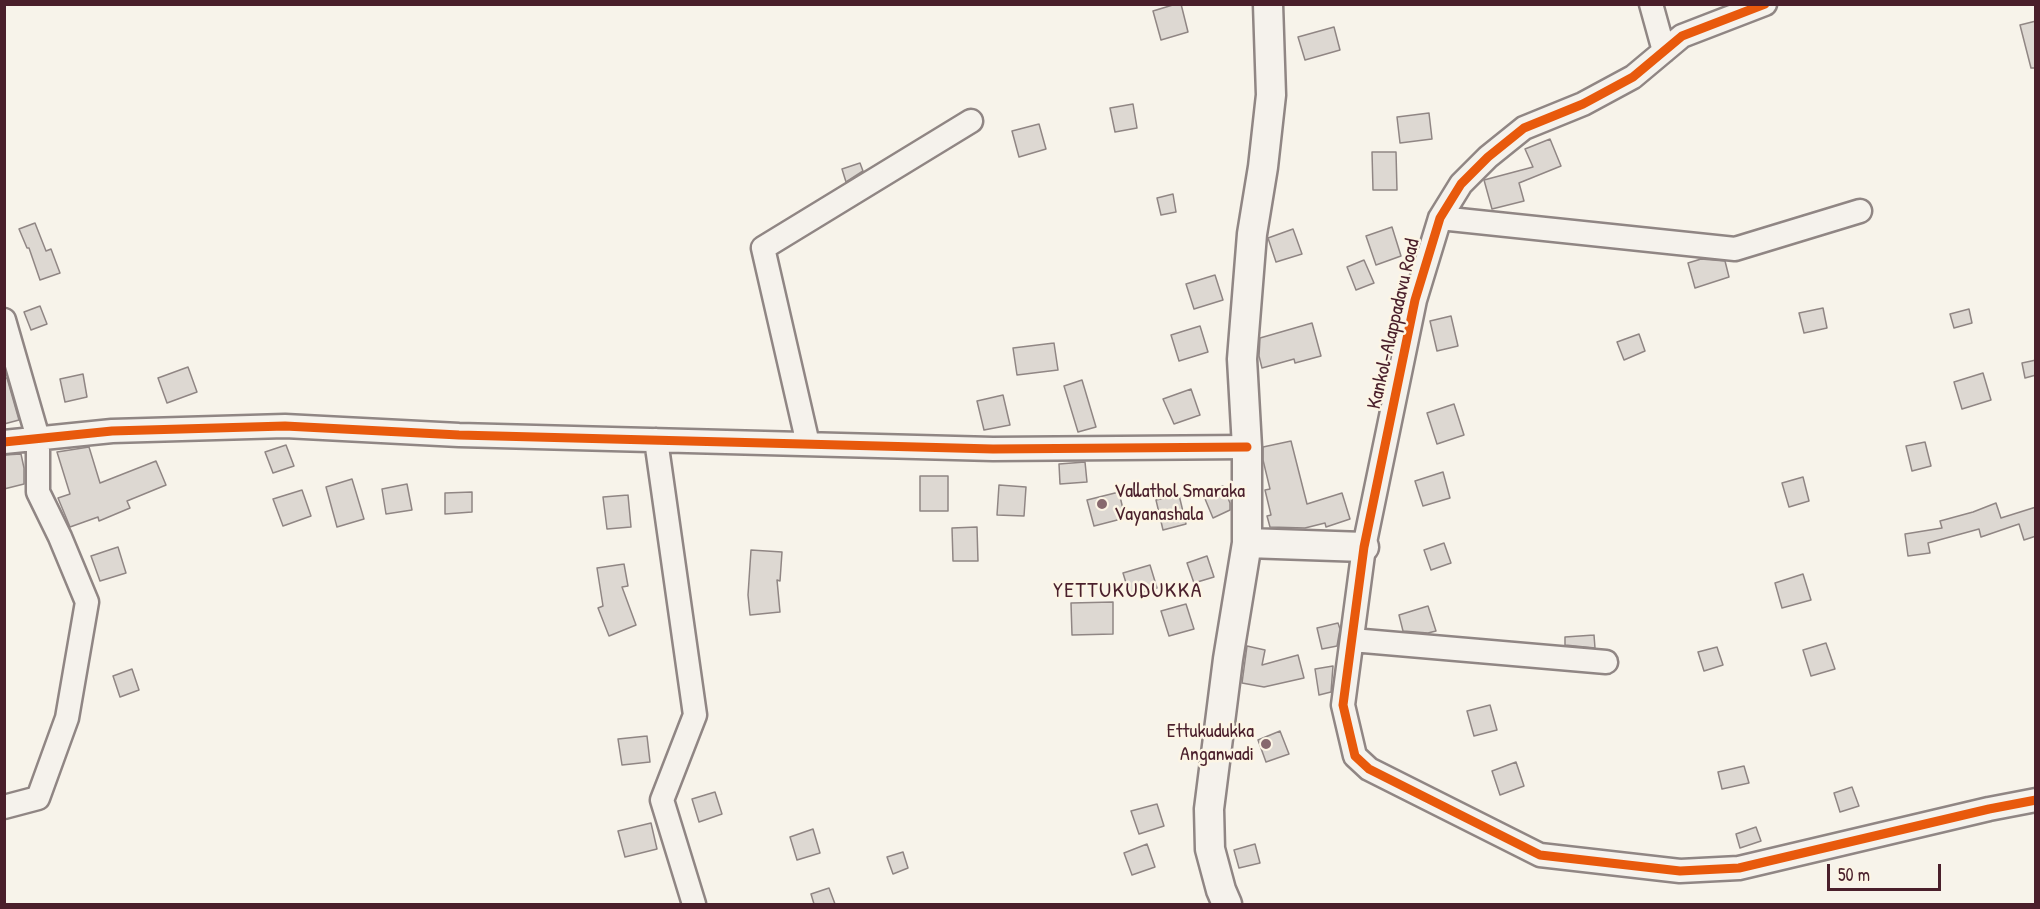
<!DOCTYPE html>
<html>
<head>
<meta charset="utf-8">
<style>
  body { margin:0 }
  #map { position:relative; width:2040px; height:909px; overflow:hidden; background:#f7f3ea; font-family:"Patrick Hand",sans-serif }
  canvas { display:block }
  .frame { position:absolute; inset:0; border:6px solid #4a1f2b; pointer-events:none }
  .scale { position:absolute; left:1827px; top:864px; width:114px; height:27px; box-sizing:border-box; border:3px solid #4a1f2b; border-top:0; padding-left:8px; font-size:18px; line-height:21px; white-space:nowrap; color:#4a1f2b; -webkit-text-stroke:4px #fcf5e5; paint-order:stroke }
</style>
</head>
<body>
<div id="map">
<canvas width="2040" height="909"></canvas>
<div class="frame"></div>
<div class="scale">50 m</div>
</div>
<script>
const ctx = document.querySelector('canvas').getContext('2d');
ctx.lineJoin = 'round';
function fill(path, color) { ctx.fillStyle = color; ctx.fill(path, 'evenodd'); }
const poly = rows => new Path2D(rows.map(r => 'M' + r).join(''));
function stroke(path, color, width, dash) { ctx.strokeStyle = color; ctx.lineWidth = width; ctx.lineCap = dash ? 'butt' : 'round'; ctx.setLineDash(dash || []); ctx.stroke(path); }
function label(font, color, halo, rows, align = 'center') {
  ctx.font = font + ' "Patrick Hand",sans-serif'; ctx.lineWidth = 5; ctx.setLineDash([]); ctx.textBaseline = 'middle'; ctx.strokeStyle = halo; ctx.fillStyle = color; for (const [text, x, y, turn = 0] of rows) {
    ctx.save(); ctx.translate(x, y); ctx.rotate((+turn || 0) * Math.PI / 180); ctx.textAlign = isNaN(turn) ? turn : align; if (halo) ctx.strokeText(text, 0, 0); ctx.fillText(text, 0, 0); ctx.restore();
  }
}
const building = poly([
  [1176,4,1181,4,1188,32,1161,40,1153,11,1176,4],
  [2036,21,2036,68,2031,68,2020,25,2036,21],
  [1334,27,1340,50,1305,60,1298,37,1334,27],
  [1133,104,1137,128,1115,132,1110,108,1133,104],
  [1429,113,1432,139,1400,143,1397,117,1429,113],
  [1039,124,1046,149,1019,157,1012,131,1039,124],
  [1550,139,1561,166,1519,183,1524,201,1492,209,1484,180,1533,167,1525,149,1550,139],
  [1372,152,1396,152,1397,190,1373,190,1372,152],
  [860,163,863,171,846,182,842,169,860,163],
  [1173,194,1176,212,1161,215,1157,198,1173,194],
  [35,223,46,251,51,249,60,273,40,280,29,248,27,248,19,229,35,223],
  [1392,227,1401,256,1376,265,1366,236,1392,227],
  [1293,229,1302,254,1276,262,1268,238,1293,229],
  [1701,259,1725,261,1729,277,1695,288,1688,263,1701,259],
  [1364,260,1374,283,1356,290,1347,267,1364,260],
  [1215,275,1223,300,1194,309,1186,284,1215,275],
  [40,306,47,324,31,330,24,312,40,306],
  [1823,308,1827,328,1804,333,1799,313,1823,308],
  [1969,309,1972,323,1954,328,1950,314,1969,309],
  [1451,316,1458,346,1437,351,1430,321,1451,316],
  [1312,323,1321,356,1295,363,1294,359,1262,368,1259,356,1260,338,1312,323],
  [1200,326,1208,352,1179,361,1171,335,1200,326],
  [1639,334,1645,351,1624,360,1617,342,1639,334],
  [1054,343,1058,370,1017,375,1013,348,1054,343],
  [2036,360,2036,375,2025,378,2022,363,2036,360],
  [188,367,197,392,167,403,158,378,188,367],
  [1983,373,1991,400,1962,409,1954,382,1983,373],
  [83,374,87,397,65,402,60,379,83,374],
  [4,378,7,378,19,420,4,424,4,378],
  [1082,380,1096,427,1078,432,1064,386,1082,380],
  [1191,389,1200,415,1174,424,1163,399,1191,389],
  [1003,395,1010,425,984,430,977,401,1003,395],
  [1454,404,1464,435,1437,444,1427,413,1454,404],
  [1291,441,1307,504,1342,493,1350,519,1326,527,1325,523,1305,528,1270,527,1267,516,1271,515,1265,490,1270,489,1263,460,1263,447,1291,441],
  [1925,442,1931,466,1912,471,1906,446,1925,442],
  [286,445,294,466,273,473,265,452,286,445],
  [89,447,100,483,156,461,166,485,127,501,130,508,99,521,98,517,70,527,58,498,70,494,57,452,89,447],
  [21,454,24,468,24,484,4,489,4,455,21,454],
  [1085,462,1087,482,1060,484,1059,464,1085,462],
  [1443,472,1450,498,1423,506,1415,481,1443,472],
  [920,476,948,476,948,511,920,511,920,476],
  [1803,477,1809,501,1789,507,1782,483,1803,477],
  [352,479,364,519,337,527,326,487,352,479],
  [407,484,412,510,386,514,382,489,407,484],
  [999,485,1026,487,1024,516,997,515,999,485],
  [1223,486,1230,503,1230,510,1213,518,1203,494,1223,486],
  [302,490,311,516,283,526,273,499,302,490],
  [472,492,472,512,445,514,445,493,472,492],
  [1119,492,1125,518,1094,526,1087,500,1119,492],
  [628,495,631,527,607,529,603,497,628,495],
  [1179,495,1186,524,1163,530,1156,500,1179,495],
  [1996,503,2001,518,2036,507,2036,536,2024,540,2019,524,1981,537,1979,529,1928,543,1930,553,1908,556,1905,534,1942,528,1940,521,1973,512,1996,503],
  [977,527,978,561,953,561,952,528,977,527],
  [1444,543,1451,563,1431,570,1424,550,1444,543],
  [118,547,126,573,100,581,91,556,118,547],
  [751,550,782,552,780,581,777,580,780,612,750,615,748,595,751,550],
  [1207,556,1214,577,1194,583,1187,563,1207,556],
  [624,564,628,586,622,587,636,625,609,636,598,608,603,606,597,568,624,564],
  [1150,565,1157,588,1130,596,1123,573,1150,565],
  [1803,574,1811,600,1782,608,1775,583,1803,574],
  [1113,602,1113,634,1072,635,1071,603,1113,602],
  [1186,604,1194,629,1169,636,1161,611,1186,604],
  [1428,606,1436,631,1428,633,1403,631,1399,615,1428,606],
  [1338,623,1340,629,1337,646,1322,649,1317,628,1338,623],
  [1594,635,1595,648,1565,645,1565,637,1594,635],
  [1826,643,1835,669,1811,676,1803,650,1826,643],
  [1247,646,1265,650,1262,665,1298,655,1304,678,1264,687,1242,683,1247,646],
  [1717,647,1723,665,1704,671,1698,652,1717,647],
  [1333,666,1331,692,1319,695,1315,669,1333,666],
  [132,669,139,690,120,697,113,676,132,669],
  [1490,705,1497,730,1474,736,1467,711,1490,705],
  [1280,731,1289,754,1266,762,1258,740,1280,731],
  [647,736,650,762,622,765,618,739,647,736],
  [1516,762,1524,786,1500,795,1492,771,1516,762],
  [1744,766,1749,783,1722,789,1718,772,1744,766],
  [1852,787,1859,806,1840,812,1834,793,1852,787],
  [715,792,722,814,699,822,692,799,715,792],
  [1157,804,1164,826,1139,834,1131,811,1157,804],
  [651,823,657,849,625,857,618,831,651,823],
  [1756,827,1761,841,1740,848,1736,834,1756,827],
  [813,829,820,853,797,860,790,837,813,829],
  [1147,844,1155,867,1132,875,1124,853,1147,844],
  [1255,844,1260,863,1239,868,1234,850,1255,844],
  [903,852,908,868,893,874,887,857,903,852],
  [829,888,835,904,814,904,811,894,829,888]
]);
fill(building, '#ddd8d2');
stroke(building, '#908684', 1.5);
const minor = poly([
  [1651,4,1664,51],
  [1765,4,1682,36,1633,77,1583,104,1524,128,1488,157,1461,184,1440,218,1415,300,1364,547,1343,705,1355,756,1369,769,1540,855,1680,871,1739,868,1989,809,2036,800],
  [1440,218,1735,249,1860,211],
  [4,320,38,438,38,492,60,537,87,602,67,718,38,798,4,807],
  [656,440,695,715,662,800,694,904],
  [4,442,112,431,285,426,459,435,993,449,1247,447],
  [808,444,763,248,971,121],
  [1352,640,1606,662]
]);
const major = poly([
  [1247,543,1364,547],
  [1227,904,1221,890,1210,849,1209,809,1228,659,1247,543,1247,447,1242,359,1252,234,1263,167,1271,95,1268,4]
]);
stroke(minor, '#908684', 27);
stroke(major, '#908684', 33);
stroke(minor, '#f5f2ec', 22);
stroke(major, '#f5f2ec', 28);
stroke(poly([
  [1765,4,1682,36,1633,77,1583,104,1524,128,1488,157,1461,184,1440,218,1415,300,1364,547,1343,705,1355,756,1369,769,1540,855,1680,871,1739,868,1989,809,2036,800],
  [4,442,112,431,285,426,459,435,993,449,1247,447]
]), '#e8590c', 9);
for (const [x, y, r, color] of [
  [1102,504,6,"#87696e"],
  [1266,744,6,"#87696e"]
]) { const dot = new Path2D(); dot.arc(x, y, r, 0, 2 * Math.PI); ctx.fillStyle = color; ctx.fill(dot); stroke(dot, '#fcf5e5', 2); }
label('20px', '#4a1f2b', '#fcf5e5', [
  ["Kankol-Alappadavu Road",1394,324,-77]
]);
label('20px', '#4a1f2b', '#fcf5e5', [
  ["Vallathol Smaraka",1114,492],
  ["Vayanashala",1114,515],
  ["Ettukudukka",1254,732,"right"],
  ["Anganwadi",1254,755,"right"]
], 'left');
ctx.letterSpacing = '1.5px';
label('22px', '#4a1f2b', '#fcf5e5', [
  ["YETTUKUDUKKA",1128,591]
]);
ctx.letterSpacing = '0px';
</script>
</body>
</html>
